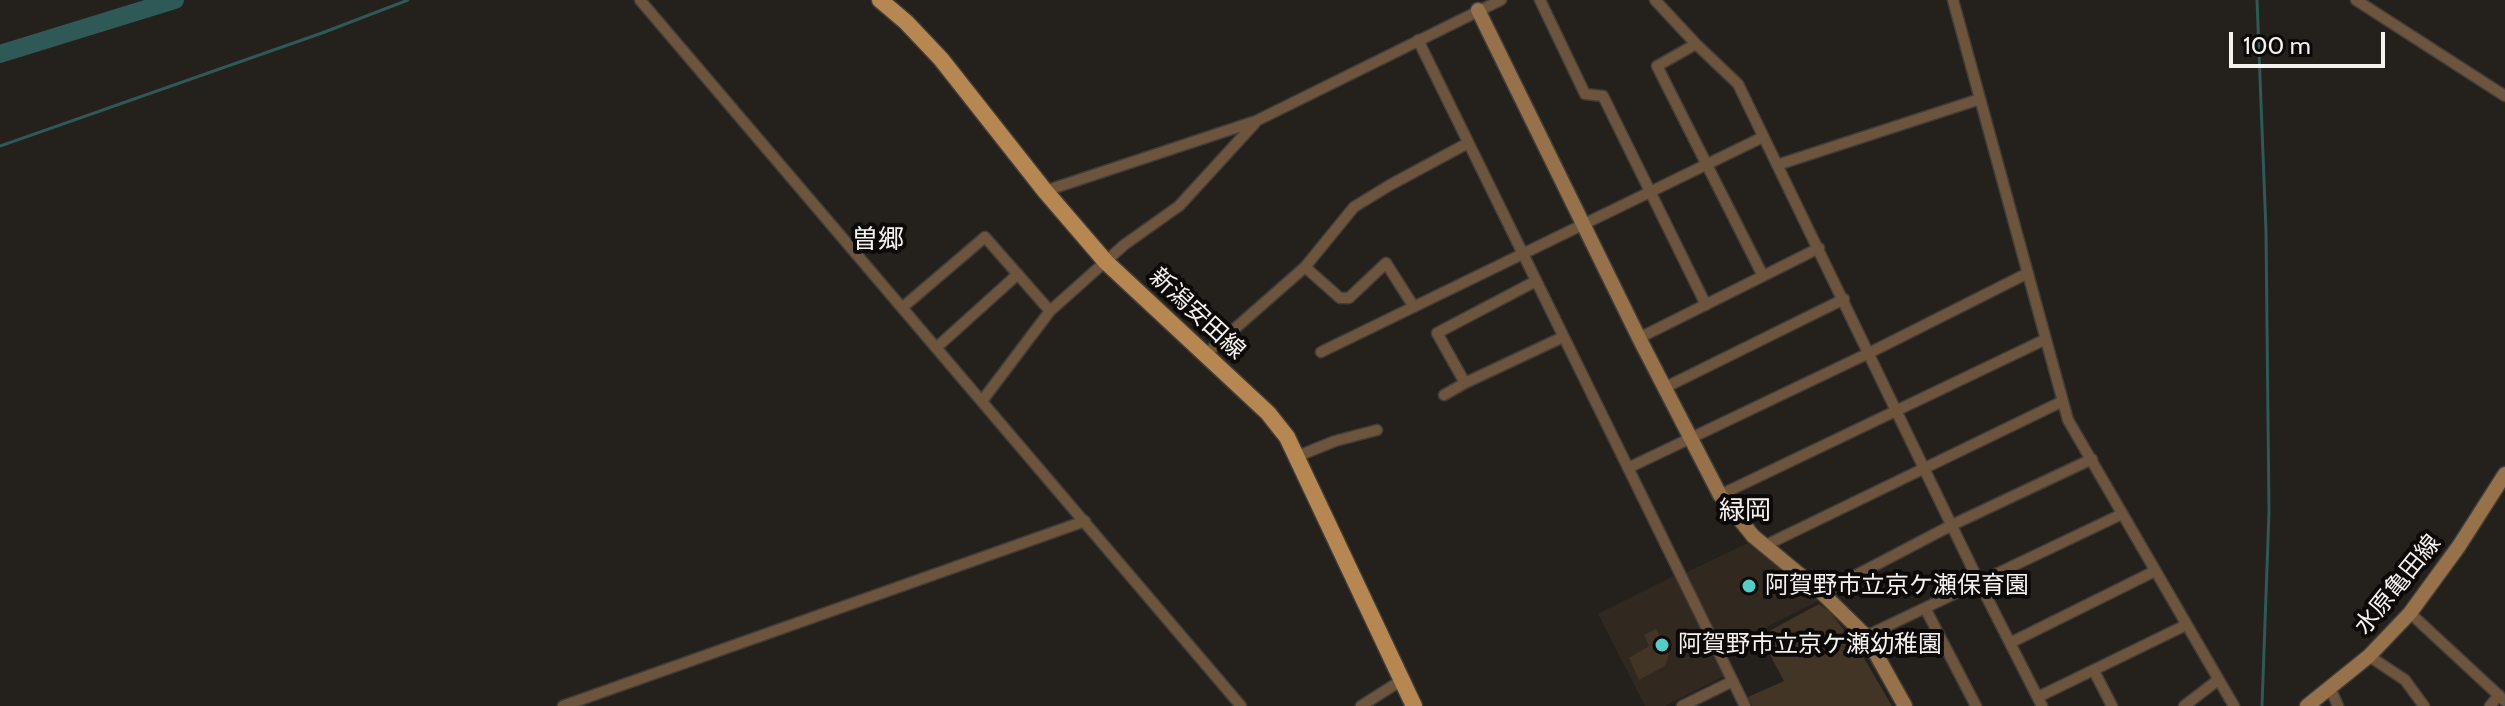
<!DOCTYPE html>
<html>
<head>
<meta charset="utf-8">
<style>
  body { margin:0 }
  #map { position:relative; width:2505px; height:706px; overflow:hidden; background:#24201c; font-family:Cabin,sans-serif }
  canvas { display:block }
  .scale { position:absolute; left:2229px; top:32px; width:156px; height:36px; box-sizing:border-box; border:4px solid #f4f1ee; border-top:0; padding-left:10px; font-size:24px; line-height:28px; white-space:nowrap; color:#f4f1ee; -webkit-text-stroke:6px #0c0a08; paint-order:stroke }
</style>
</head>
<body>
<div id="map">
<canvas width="2505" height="706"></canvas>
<div class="scale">100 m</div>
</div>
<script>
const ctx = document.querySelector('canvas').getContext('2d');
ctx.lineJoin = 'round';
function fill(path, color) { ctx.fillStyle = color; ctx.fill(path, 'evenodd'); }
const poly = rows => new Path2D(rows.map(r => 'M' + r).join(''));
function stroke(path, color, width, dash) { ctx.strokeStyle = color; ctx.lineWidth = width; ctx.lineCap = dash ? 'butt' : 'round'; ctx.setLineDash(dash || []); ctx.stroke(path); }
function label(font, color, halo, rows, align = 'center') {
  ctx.font = font + ' Cabin,"Noto Sans JP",sans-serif'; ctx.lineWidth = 8; ctx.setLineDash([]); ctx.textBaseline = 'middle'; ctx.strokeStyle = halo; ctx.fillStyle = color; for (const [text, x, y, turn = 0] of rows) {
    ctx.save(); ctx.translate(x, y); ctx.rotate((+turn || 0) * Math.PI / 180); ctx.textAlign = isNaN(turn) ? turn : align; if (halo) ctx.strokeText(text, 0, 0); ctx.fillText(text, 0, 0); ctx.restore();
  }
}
fill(poly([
  [1754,540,1822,599,1723,649,1685,573],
  [1676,575,1726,675,1665,706,1645,706,1598,614]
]), '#31281f');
fill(poly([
  [1819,604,1830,612,1858,648,1892,706,1752,706,1748,697,1784,681,1760,636],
  [1656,629,1669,655,1665,666,1639,680,1629,658,1649,646,1644,635]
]), '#423526');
stroke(poly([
  [2257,0,2266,231,2269,512,2262,706],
  [0,146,322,33,408,0]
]), '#2e5957', 3);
stroke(poly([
  [0,54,175,0]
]), '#2e5957', 18);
const street = poly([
  [640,0,1241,706],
  [1540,0,1585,94,1603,96,1706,305],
  [1655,0,1696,44,1738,84,1979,582,2042,706],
  [1953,0,2068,420,2234,706],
  [2356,0,2505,96],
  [1418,40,1745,706],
  [1696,44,1657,66,1763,276],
  [1777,165,1980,99],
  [1045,191,1256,121,1501,0],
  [1305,267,1340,298,1349,298,1386,263,1414,307],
  [903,307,985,237,1050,311],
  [1639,338,1819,248],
  [937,347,1018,274],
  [1321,352,1763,137],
  [1206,354,1305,267,1354,207,1390,185,1468,143],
  [1465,383,1437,333,1536,281],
  [1664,388,1844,299],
  [1444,395,1465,383,1563,337],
  [982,401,1050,311,1124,245,1179,206,1255,123],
  [1298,456,1335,441,1377,430],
  [1628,468,1869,353,2028,273],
  [1720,495,2044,340],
  [1764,546,2061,402],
  [1822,593,1952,525,2092,459],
  [1925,608,1976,706],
  [2410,613,2505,701],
  [1866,636,2122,514],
  [2010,643,2155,571],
  [2369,656,2405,680,2424,706],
  [2094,671,2112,706],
  [2330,688,2338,706],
  [2038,697,2186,625],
  [563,706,1085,521],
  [1361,706,1402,680],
  [1682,706,1733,681],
  [2184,706,2218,680],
  [2490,706,2499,695]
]);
const secondary = poly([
  [1478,10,1639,338,1720,495,1753,536,1822,593,1866,636,1905,706],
  [2307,706,2369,656,2410,613,2459,546,2505,474]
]);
const primary = poly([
  [880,0,906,22,941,59,1045,191,1106,262,1268,413,1287,437,1414,706]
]);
stroke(street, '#413d39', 13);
stroke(secondary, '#413d39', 17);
stroke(primary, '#413d39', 19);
stroke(street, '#6c553c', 10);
stroke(secondary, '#967149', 14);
stroke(primary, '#b78752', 16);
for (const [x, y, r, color] of [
  [1749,586,8,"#53cdca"],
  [1662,645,8,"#53cdca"]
]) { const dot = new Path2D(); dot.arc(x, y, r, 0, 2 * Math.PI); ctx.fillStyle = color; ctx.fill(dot); stroke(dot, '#0c0a08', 3); }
label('24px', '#f4f1ee', '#0c0a08', [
  ["新潟安田線",1197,314,43],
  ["水原亀田線",2398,585,-51]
]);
label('24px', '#f4f1ee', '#0c0a08', [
  ["阿賀野市立京ケ瀬保育園",1765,586],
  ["阿賀野市立京ケ瀬幼稚園",1678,645]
], 'left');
label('26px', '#f4f1ee', '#0c0a08', [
  ["曽郷",878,240],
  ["緑岡",1745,511]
]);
</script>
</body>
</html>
